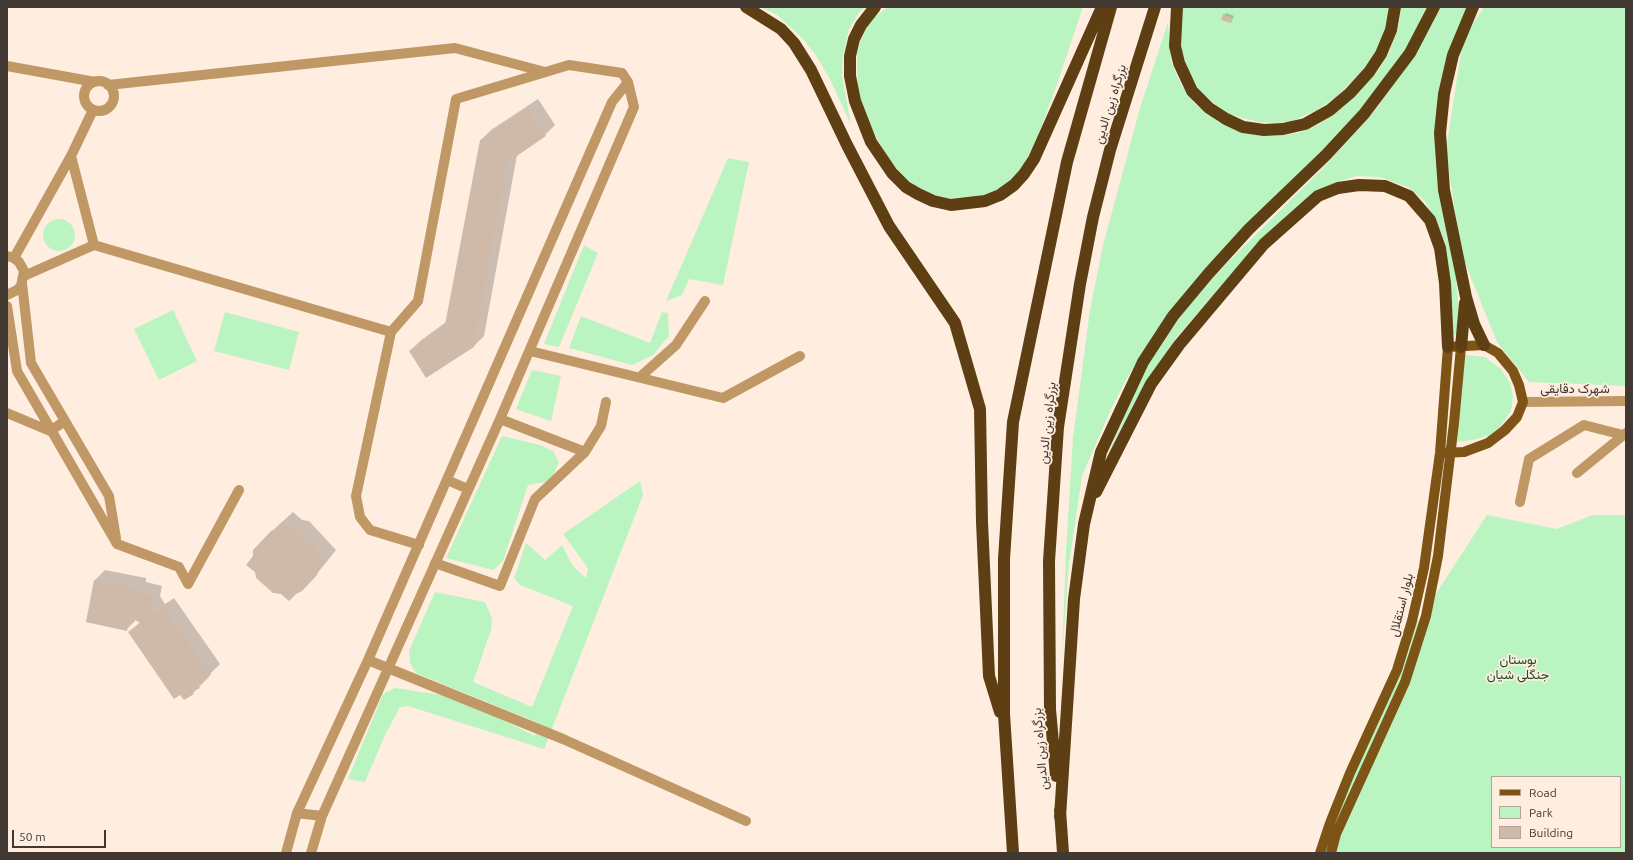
<!DOCTYPE html>
<html>
<head>
<meta charset="utf-8">
<style>
  body { margin:0 }
  #map { position:relative; width:1633px; height:860px; overflow:hidden; background:#ffede0; font-family:Ubuntu,sans-serif }
  canvas { display:block }
  .frame { position:absolute; inset:0; border:8px solid #403831; pointer-events:none }
  .legend { position:absolute; left:1491px; top:776px; width:130px; height:72px; box-sizing:border-box; background:#ffede0; border:1px solid #b3a59a; margin:0; padding:5px 7px; list-style:none; font-size:12px; color:#403831 }
  .legend li { display:flex; align-items:center; gap:8px; height:20px }
  .legend b { width:20px; border:1px solid #b3a59a }
  .scale { position:absolute; left:12px; top:830px; width:94px; height:18px; box-sizing:border-box; border:2px solid #403831; border-top:0; padding-left:5px; font-size:12px; line-height:14px; white-space:nowrap; color:#403831; -webkit-text-stroke:3px #ffede0; paint-order:stroke }
</style>
</head>
<body>
<div id="map">
<canvas width="1633" height="860"></canvas>
<div class="frame"></div>
<ul class="legend">
<li><b style="height:5px;background:#7d5416"></b>Road</li>
<li><b style="height:11px;background:#baf5c1"></b>Park</li>
<li><b style="height:11px;background:#cfbaaa"></b>Building</li>
</ul>
<div class="scale">50 m</div>
</div>
<script>
const ctx = document.querySelector('canvas').getContext('2d');
ctx.lineJoin = 'round';
function fill(path, color) { ctx.fillStyle = color; ctx.fill(path, 'evenodd'); }
const poly = rows => new Path2D(rows.map(r => 'M' + r).join(''));
function stroke(path, color, width, dash) { ctx.strokeStyle = color; ctx.lineWidth = width; ctx.lineCap = dash ? 'butt' : 'round'; ctx.setLineDash(dash || []); ctx.stroke(path); }
function label(font, color, halo, rows, align = 'center') {
  ctx.font = font + ' Ubuntu,Vazirmatn,sans-serif'; ctx.lineWidth = 3.5; ctx.setLineDash([]); ctx.textBaseline = 'middle'; ctx.strokeStyle = halo; ctx.fillStyle = color; for (const [text, x, y, turn = 0] of rows) {
    ctx.save(); ctx.translate(x, y); ctx.rotate((+turn || 0) * Math.PI / 180); ctx.textAlign = isNaN(turn) ? turn : align; if (halo) ctx.strokeText(text, 0, 0); ctx.fillText(text, 0, 0); ctx.restore();
  }
}
fill(poly([
  [761,7,865,7,859,13,849,29,843,56,842,75,851,125,829,77,817,57,805,41,788,25,777,15],
  [888,7,1083,7,1055,90,1037,138,1026,161,1013,178,1004,186,992,193,971,198,955,199,939,197,921,190,905,178,886,156,863,110,858,89,857,68,857,50,866,28,873,18],
  [1183,7,1389,7,1389,17,1379,47,1360,73,1335,98,1317,110,1290,122,1277,123,1258,122,1228,114,1217,106,1199,90,1184,63,1179,40],
  [1401,7,1428,7,1409,44,1387,76,1350,122,1157,330,1127,378,1111,409,1082,476,1069,564,1062,659,1066,551,1073,438,1090,310,1103,245,1122,175,1140,108,1168,22,1171,61,1182,87,1195,104,1218,121,1235,130,1253,135,1275,136,1298,133,1318,125,1341,109,1361,90,1380,68,1389,53,1399,24],
  [1441,7,1468,7,1440,97,1461,335,1450,335,1450,277,1445,241,1435,218,1424,200,1408,187,1380,177,1357,176,1339,181,1316,192,1249,254,1175,339,1146,384,1106,459,1138,383,1155,352,1184,311,1223,267,1321,170,1373,113,1414,56],
  [1484,7,1626,7,1626,386,1529,382,1497,342,1461,253,1446,150,1463,39],
  [728,158,749,162,723,285,689,279,682,295,666,301],
  '43 235a16 16 0 1 1 32 0a16 16 0 1 1-32 0Z',
  [584,245,598,253,559,347,544,344],
  [173,310,197,361,159,380,134,329],
  [225,312,299,332,289,370,214,351],
  [662,312,668,313,669,336,653,355,632,365,569,348,581,316,650,343],
  [1465,355,1485,357,1501,369,1510,383,1513,396,1511,411,1500,427,1490,435,1473,440,1455,442],
  [532,370,561,376,551,421,516,409],
  [502,436,540,445,553,451,559,462,551,481,528,485,503,561,493,570,446,558],
  [640,481,643,495,544,749,408,706,400,707,385,735,365,782,348,779,383,694,395,688,448,696,499,718,535,736,538,723,416,673,410,663,409,651,435,592,485,602,492,618,491,630,473,682,532,707,573,606,520,585,514,578,526,543,545,560,562,545,573,566,586,578,588,568,563,534],
  [1487,515,1557,529,1592,515,1626,515,1626,853,1318,853,1417,623],
  [1492,777,1620,777,1620,847,1492,847]
]), '#baf5c1');
fill(poly([
  [1226,13,1234,16,1231,22,1224,15],
  [538,99,555,125,545,135,517,155,484,336,474,346,410,351,420,341,446,322,481,140,491,130],
  [293,512,302,520,309,521,336,550,312,580,272,531],
  [105,570,146,578,146,582,162,586,160,596,165,604,174,598,220,664,208,676,209,677,193,693,184,699,130,632,140,622,136,620,126,630,87,622,95,580]
]), '#0003');
fill(poly([
  [1223,14,1233,18,1231,23,1221,20],
  [528,108,546,136,511,160,507,164,474,347,426,378,409,351,445,325,480,140],
  [283,521,292,529,299,530,327,560,319,568,317,575,302,591,296,594,289,601,281,594,273,593,256,578,255,572,246,565,253,556,253,550,271,531,276,529],
  [94,580,137,588,136,592,153,595,151,606,155,613,164,607,211,675,196,684,200,688,192,692,194,694,184,700,180,695,174,699,128,632,140,623,130,616,127,631,86,622]
]), '#cfbaaa');
stroke(poly([
  [7,66,95,82],
  '84 96a15 15 0 1 1 30 0a15 15 0 1 1-30 0Z',
  [108,85,455,48,545,72],
  [71,156,94,245],
  [7,256,14,258,19,262,24,271,21,286,17,290,7,295],
  [14,258,71,156,93,110],
  [24,276,94,245,391,332],
  [22,283,31,363,109,496,116,538],
  [7,306,17,371,117,544,179,567,188,584,239,490],
  [530,351,723,398,800,356],
  [640,377,676,345,705,301],
  [1523,402,1626,401],
  [7,413,50,431,65,421],
  [500,419,585,452],
  [1577,473,1626,433],
  [447,480,468,489],
  [1520,502,1529,459,1584,425,1623,435],
  [435,563,500,586,535,499,585,452,601,426,606,402],
  [368,660,563,739,746,821],
  [297,813,322,816],
  [286,853,297,813,368,660,612,102,628,82],
  [311,853,322,816,500,419,634,107,628,82,622,73,569,65,456,99,418,301,391,332,356,496,360,517,370,530,419,545]
]), '#bf9866', 10);
stroke(poly([
  [1320,853,1330,823,1350,773,1397,670,1412,621,1424,568,1440,453,1448,347,1484,345,1498,353,1513,371,1519,385,1523,402,1517,417,1505,430,1488,443,1464,452,1440,453],
  [1331,853,1336,834,1405,682,1426,616,1438,556,1454,423,1461,347]
]), '#7d5416', 10);
stroke(poly([
  [746,7,781,29,794,43,811,70,847,145,889,226,955,323,980,409,982,522,989,676,1000,712],
  [875,7,861,25,854,39,850,56,850,76,855,101,871,142,892,173,906,187,918,194,933,201,951,205,985,201,1000,195,1014,185,1024,174,1034,159,1102,7],
  [1177,7,1175,46,1179,63,1192,91,1209,108,1226,119,1243,127,1264,130,1283,129,1305,124,1330,110,1350,93,1369,72,1381,54,1391,30,1395,7],
  [1473,7,1453,55,1444,94,1440,133,1444,190,1466,297,1474,324,1484,345],
  [1461,347,1465,303],
  [1096,492,1151,384,1179,345,1264,244,1318,196,1338,188,1359,185,1385,186,1409,196,1430,220,1440,248,1445,283,1448,347],
  [1056,776,1050,709,1049,561,1058,427,1080,284,1093,217,1110,150,1155,7],
  [1060,810,1063,853],
  [1060,817,1074,599,1084,524,1101,452,1143,362,1173,316,1209,273,1249,229,1326,155,1364,114,1410,53,1434,7],
  [1013,853,1004,714,1004,559,1013,422,1067,162,1111,7]
]), '#5e3f13', 12);
label('13px', '#403831', '#ffede0', [
  ["بزرگراه زین الدین",1110,104,-73],
  ["شهرک دقایقی",1575,389],
  ["بزرگراه زین الدین",1047,423,-84],
  ["بلوار استقلال",1401,605,-76],
  ["بزرگراه زین الدین",1040,749,-95]
]);
label('13px', '#184e24', '#ffede0', [
  ["بوستان",1518,660],
  ["جنگلی شیان",1518,675]
]);
</script>
</body>
</html>
